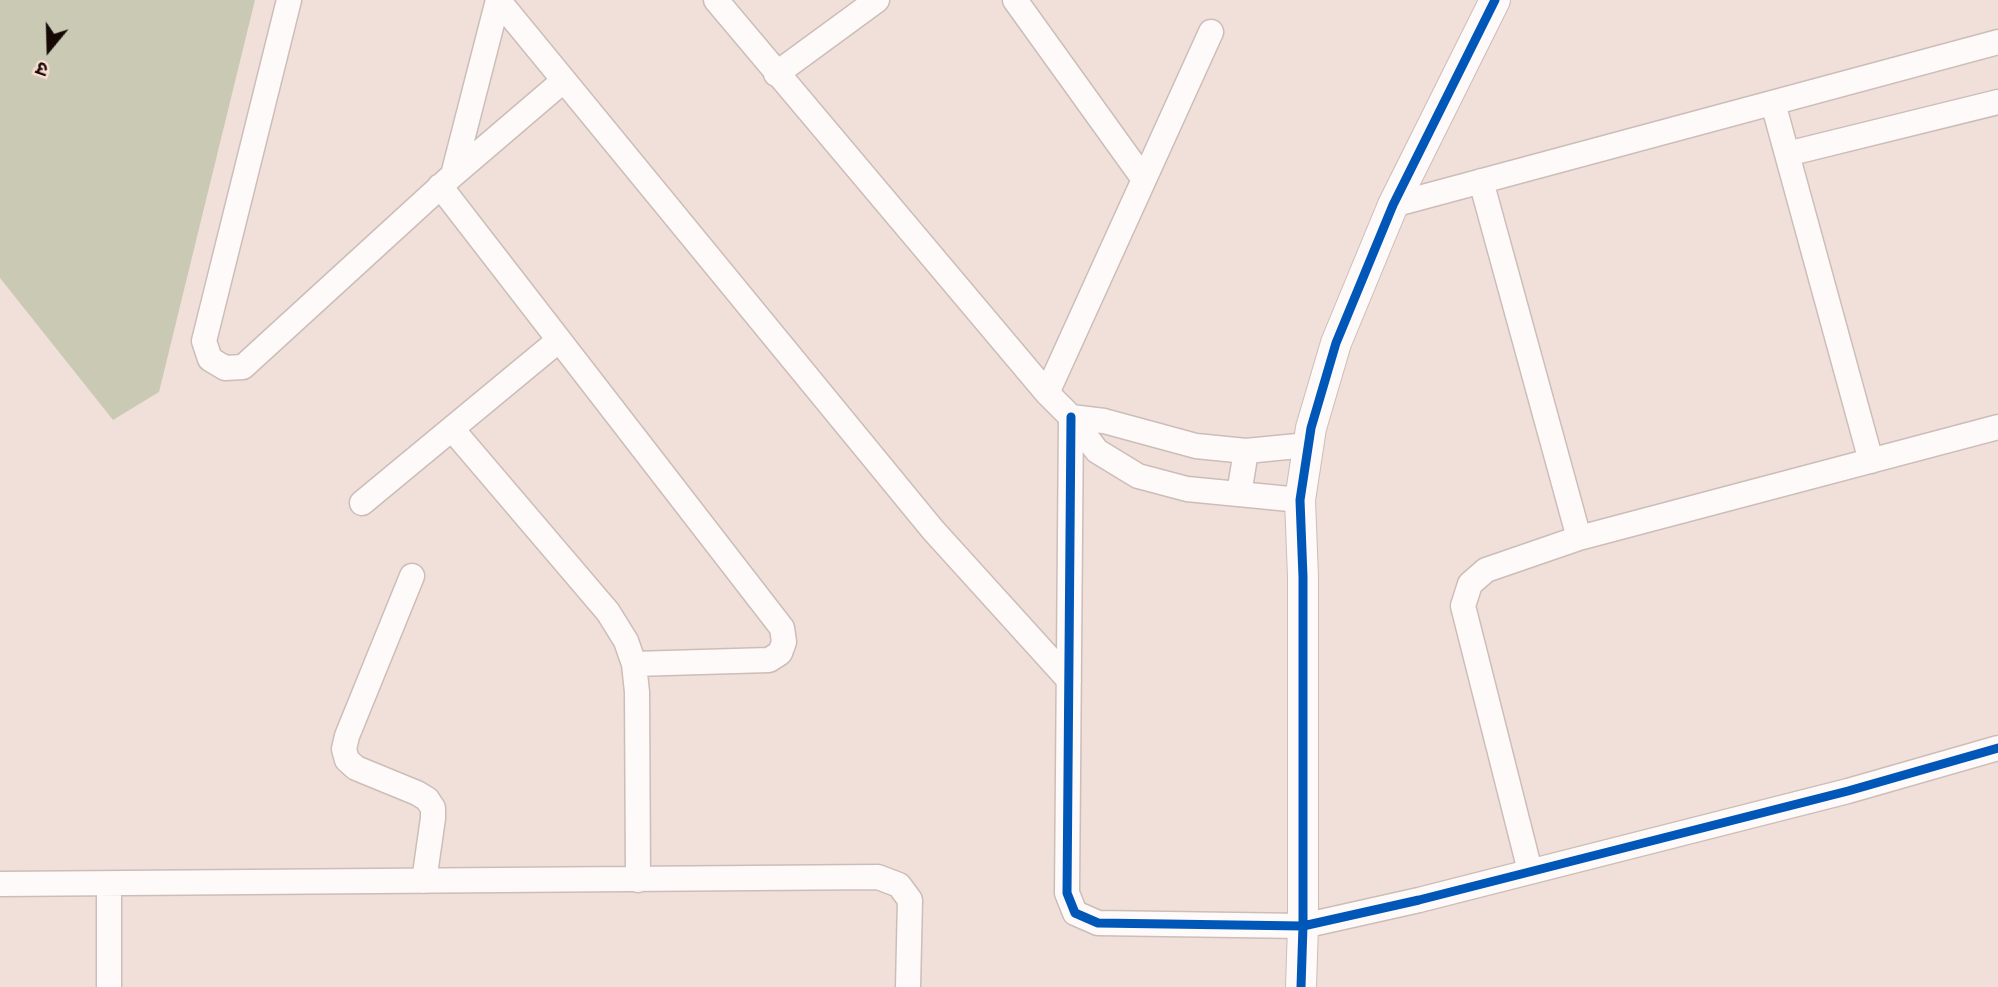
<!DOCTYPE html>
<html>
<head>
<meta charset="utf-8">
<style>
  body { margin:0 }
  #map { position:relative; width:1998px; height:987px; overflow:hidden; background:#f1e0da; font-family:Rubik,"Noto Sans Devanagari",sans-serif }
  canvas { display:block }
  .north { position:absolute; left:14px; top:14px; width:70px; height:70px; -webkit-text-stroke:5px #fbdcd0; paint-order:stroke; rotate:199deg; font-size:19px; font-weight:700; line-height:28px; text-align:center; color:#160905 }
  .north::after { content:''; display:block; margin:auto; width:24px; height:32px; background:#160905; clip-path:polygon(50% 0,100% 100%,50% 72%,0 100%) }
</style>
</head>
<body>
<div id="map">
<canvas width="1998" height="987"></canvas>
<div class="north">उ</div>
</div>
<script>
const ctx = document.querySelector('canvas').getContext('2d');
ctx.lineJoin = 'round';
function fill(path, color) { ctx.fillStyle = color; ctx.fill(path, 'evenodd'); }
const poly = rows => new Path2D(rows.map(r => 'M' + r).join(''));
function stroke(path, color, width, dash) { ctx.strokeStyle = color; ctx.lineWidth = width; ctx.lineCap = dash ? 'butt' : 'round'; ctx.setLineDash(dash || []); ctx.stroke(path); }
fill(poly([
  [0,0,255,0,159,392,113,420,0,278]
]), '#cac9b4');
const minor = poly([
  [289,0,204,341,210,359,225,368,243,367,453,175,498,0],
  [498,0,933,530,1069,680],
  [716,0,1047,393,1071,417,1097,451,1138,476,1187,489,1300,500],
  [1015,0,1143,178],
  [776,74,877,0],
  [1773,103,1871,461],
  [1787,154,1998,102],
  [453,175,563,81],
  [1481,181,1579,538],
  [440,186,782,628,784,642,780,653,769,660,634,664],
  [1393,205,1998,42],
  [1047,393,1211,32],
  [1071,417,1067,893,1075,913,1098,923,1303,926,1419,900,1848,791,1998,748],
  [1071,417,1104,421,1196,446,1246,451,1308,445],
  [452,429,608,612,626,641,634,664,637,692,638,880],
  [1239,494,1246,451],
  [362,503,559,340],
  [412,576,347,736,344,749,347,760,356,768,417,793,427,799,433,808,433,818,424,881],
  [1530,871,1463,606,1470,584,1486,570,1579,538,1998,427],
  [0,884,878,877,899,885,910,900,908,987],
  [109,987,109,884]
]);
const tertiary = poly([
  [1301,987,1303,926,1303,577,1300,500,1311,428,1336,343,1393,205,1495,0]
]);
stroke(minor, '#ccbdb8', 27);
stroke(tertiary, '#ccbdb8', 32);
stroke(minor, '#fdfaf9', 24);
stroke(tertiary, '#fdfaf9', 30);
stroke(poly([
  [1071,417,1067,893,1075,913,1098,923,1303,926,1419,900,1848,791,1998,748],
  [1301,987,1303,926,1303,577,1300,500,1311,428,1336,343,1393,205,1495,0]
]), '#0057b8', 9);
</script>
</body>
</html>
